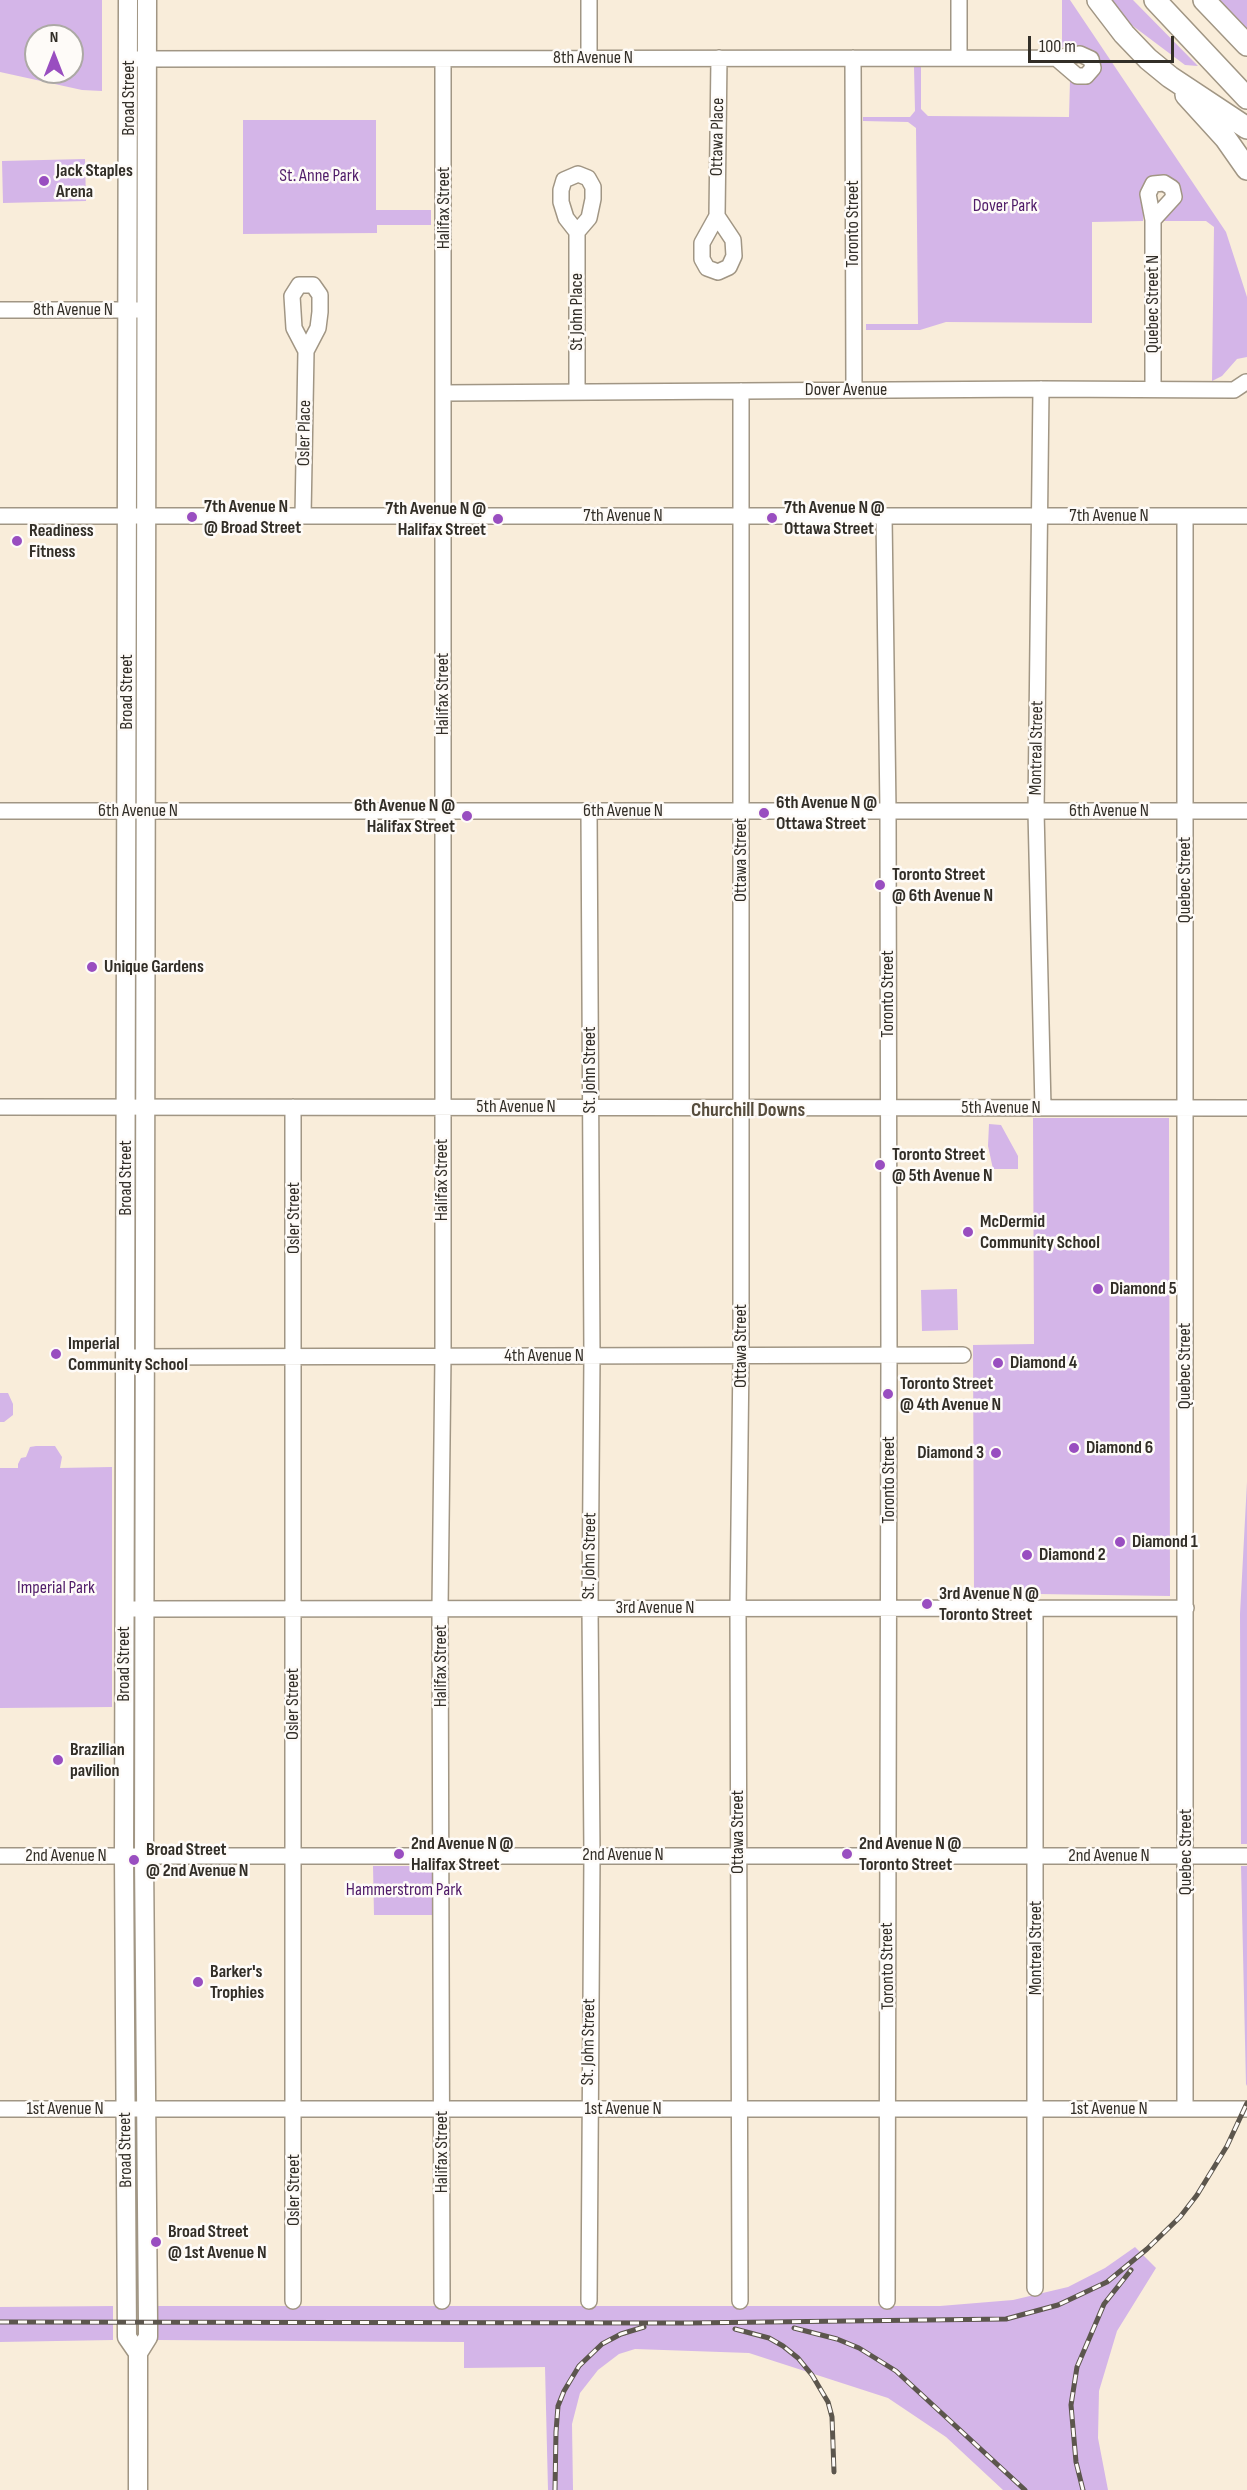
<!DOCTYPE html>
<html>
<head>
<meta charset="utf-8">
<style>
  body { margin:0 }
  #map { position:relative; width:1247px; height:2490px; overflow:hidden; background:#f9edda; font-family:"Sofia Sans Condensed",sans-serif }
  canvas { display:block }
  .north { position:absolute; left:24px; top:24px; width:60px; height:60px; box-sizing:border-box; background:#fefbf8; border:2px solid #aca9a4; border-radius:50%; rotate:0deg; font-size:16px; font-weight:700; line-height:24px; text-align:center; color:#322e27 }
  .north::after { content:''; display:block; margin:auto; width:21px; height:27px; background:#994ec0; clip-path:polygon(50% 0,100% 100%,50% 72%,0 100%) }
  .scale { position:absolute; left:1028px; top:36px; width:146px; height:27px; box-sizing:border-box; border:3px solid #322e27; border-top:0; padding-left:8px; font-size:18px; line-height:21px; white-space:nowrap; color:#322e27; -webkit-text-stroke:4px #fefbf8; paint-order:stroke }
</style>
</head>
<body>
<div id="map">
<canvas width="1247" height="2490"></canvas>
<div class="north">N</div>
<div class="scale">100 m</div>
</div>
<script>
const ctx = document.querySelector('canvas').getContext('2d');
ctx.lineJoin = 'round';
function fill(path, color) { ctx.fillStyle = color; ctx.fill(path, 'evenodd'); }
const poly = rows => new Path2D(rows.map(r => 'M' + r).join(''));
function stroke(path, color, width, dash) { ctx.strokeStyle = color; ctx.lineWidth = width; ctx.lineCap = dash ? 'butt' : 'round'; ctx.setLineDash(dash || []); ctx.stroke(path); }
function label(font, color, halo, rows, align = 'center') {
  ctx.font = font + ' "Sofia Sans Condensed",sans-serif'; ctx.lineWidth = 5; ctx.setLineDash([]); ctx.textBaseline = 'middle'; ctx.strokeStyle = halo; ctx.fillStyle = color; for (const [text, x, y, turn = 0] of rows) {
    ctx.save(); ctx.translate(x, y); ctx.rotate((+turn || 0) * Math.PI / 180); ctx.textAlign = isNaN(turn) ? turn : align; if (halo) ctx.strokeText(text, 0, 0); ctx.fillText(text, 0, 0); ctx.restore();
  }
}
fill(poly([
  [0,0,102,0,102,91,82,90,0,72],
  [36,36,72,36,72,72,36,72],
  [1062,0,1070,0,1226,232,1247,297,1247,357,1237,359,1222,376,1212,381,1214,227,1206,221,1162,221,1177,205,1182,193,1177,182,1164,175,1155,175,1147,179,1143,188,1143,221,1092,222,1092,323,946,322,920,330,866,330,866,324,918,324,916,128,908,122,863,121,863,117,910,117,915,111,914,67,921,66,921,109,928,116,1069,117,1070,80,1078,84,1087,84,1096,76,1097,59,1085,47,1062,47],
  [1110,0,1133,0,1198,66,1185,65,1125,20],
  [1212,0,1247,0,1247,35],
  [243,120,376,120,376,210,431,210,431,225,377,225,377,233,243,234],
  [85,159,86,201,3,203,2,161],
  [1033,1118,1169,1118,1170,1596,974,1593,973,1345,1034,1344],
  [989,1124,1001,1125,1018,1156,1018,1169,993,1169,988,1146],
  [957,1289,958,1330,922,1331,921,1290],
  [0,1393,8,1393,13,1404,13,1415,4,1422,0,1422],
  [36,1446,55,1446,62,1457,60,1468,112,1467,112,1707,0,1708,0,1468,18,1468,18,1464,21,1458,26,1457,30,1447],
  [1247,1482,1247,1844,1241,1844,1240,1614],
  [373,1866,434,1866,434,1915,374,1915],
  [1241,1866,1247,1866,1247,2086,1246,2084],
  [1135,2247,1156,2268,1117,2331,1099,2391,1098,2438,1108,2490,1003,2490,946,2437,888,2398,749,2353,635,2349,619,2354,598,2370,580,2393,572,2424,573,2490,548,2490,545,2367,464,2368,464,2342,157,2340,157,2306,940,2306,1013,2300,1068,2287,1105,2268],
  [113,2306,113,2340,0,2342,0,2307]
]), '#d4b5e8');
const minor = poly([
  [589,58,589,0],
  [853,58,854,390],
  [959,58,959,0],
  [129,59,1056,58,1080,54,1091,59,1093,68,1086,76,1077,76,1056,58],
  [717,216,733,240,734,256,729,267,718,272,707,268,702,259,702,243,717,216,719,58],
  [1153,220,1174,197,1172,188,1164,183,1153,184,1148,194,1153,220,1153,389],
  [577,232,589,218,593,199,593,187,588,178,578,174,564,180,561,190,561,202,566,218,577,232,577,392],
  [0,310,138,310],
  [1041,389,1036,811,1043,1108],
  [445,393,1041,389,1234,390,1246,382],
  [0,516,1247,516],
  [303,516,306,351,318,328,320,312,320,295,313,285,299,285,292,296,294,328,306,351],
  [884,516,888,811,889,1355,887,2301],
  [1185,516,1185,2109],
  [0,811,1247,811],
  [589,811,592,1356,590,1608,592,1855,589,2301],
  [0,1107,1247,1108],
  [293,1107,293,2301],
  [125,1357,963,1355],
  [133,1609,1186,1608],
  [0,1856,1247,1856],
  [0,2109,1247,2109],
  [1035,2288,1035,1608],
  [442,2301,440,1608,443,1356,443,59],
  [740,2301,738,1608,741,1356,741,391]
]);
const major = poly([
  [128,0,124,1856,127,2337,138,2353],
  [138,2490,138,2353,148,2337,148,2322,144,1856,147,0]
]);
const highway = poly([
  [1098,0,1124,34,1148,59,1170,77,1247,128],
  [1155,0,1247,98],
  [1204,0,1247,45],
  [1186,95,1226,139,1247,169]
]);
stroke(minor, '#a19684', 18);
stroke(major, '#a19684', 21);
stroke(highway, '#a19684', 24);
stroke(minor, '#fff', 15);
stroke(major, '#fff', 18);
stroke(highway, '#fff', 21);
const rail = poly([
  [0,2322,689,2323,1006,2319,1058,2305,1107,2282,1147,2249,1180,2217,1197,2195,1227,2146,1247,2103],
  [794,2328,837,2339,859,2348,896,2371,1025,2490],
  [735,2329,769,2338,783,2346,798,2358,812,2375,828,2402,832,2417,834,2472],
  [555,2490,556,2432,558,2406,564,2391,579,2366,602,2344,621,2334,644,2327],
  [1083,2490,1076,2462,1071,2405,1077,2367,1104,2304,1131,2270]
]);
stroke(rail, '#5c564d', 5);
stroke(rail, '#fefbf8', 3, [9]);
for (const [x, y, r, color] of [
  [44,181,6,"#994ec0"],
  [192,517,6,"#994ec0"],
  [772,518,6,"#994ec0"],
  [498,519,6,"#994ec0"],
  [17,541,6,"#994ec0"],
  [764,813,6,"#994ec0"],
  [467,816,6,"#994ec0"],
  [880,885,6,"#994ec0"],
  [92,967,6,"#994ec0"],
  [880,1165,6,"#994ec0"],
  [968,1232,6,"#994ec0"],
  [1098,1289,6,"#994ec0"],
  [56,1354,6,"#994ec0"],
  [998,1363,6,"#994ec0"],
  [888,1394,6,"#994ec0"],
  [1074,1448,6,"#994ec0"],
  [996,1453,6,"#994ec0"],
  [1120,1542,6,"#994ec0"],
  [1027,1555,6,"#994ec0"],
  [927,1604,6,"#994ec0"],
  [58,1760,6,"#994ec0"],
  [399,1854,6,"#994ec0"],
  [847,1854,6,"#994ec0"],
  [134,1860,6,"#994ec0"],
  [198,1982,6,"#994ec0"],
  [156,2242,6,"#994ec0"]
]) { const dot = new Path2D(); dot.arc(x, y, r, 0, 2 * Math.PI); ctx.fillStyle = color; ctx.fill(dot); stroke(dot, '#fefbf8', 2); }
label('18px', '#322e27', '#fefbf8', [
  ["8th Avenue N",593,58],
  ["Broad Street",129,98,-90],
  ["Ottawa Place",718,137,-89],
  ["Halifax Street",444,208,-90],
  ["Toronto Street",853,224,-90],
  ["Quebec Street N",1153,304,-90],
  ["8th Avenue N",73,310],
  ["St John Place",577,312,-90],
  ["Dover Avenue",846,390],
  ["Osler Place",305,433,-89],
  ["7th Avenue N",623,516],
  ["7th Avenue N",1109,516],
  ["Broad Street",127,692,-90],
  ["Halifax Street",443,694,-90],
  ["Montreal Street",1037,748,-89],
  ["6th Avenue N",138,811],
  ["6th Avenue N",623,811],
  ["6th Avenue N",1109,811],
  ["Ottawa Street",741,860,-90],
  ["Quebec Street",1185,880,-90],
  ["Toronto Street",888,994,-90],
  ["St. John Street",590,1070,-90],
  ["5th Avenue N",516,1107],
  ["5th Avenue N",1001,1108],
  ["Broad Street",126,1178,-90],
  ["Halifax Street",442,1180,-90],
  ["Osler Street",294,1218,-90],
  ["Ottawa Street",741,1346,-90],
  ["4th Avenue N",544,1356],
  ["Quebec Street",1185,1366,-90],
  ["Toronto Street",889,1480,-90],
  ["St. John Street",590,1556,-89],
  ["3rd Avenue N",655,1608],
  ["Broad Street",124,1664,-90],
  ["Halifax Street",441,1666,-90],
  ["Osler Street",293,1704,-90],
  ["Ottawa Street",738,1832,-90],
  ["Quebec Street",1186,1852,-90],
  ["2nd Avenue N",623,1855],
  ["2nd Avenue N",66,1856],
  ["2nd Avenue N",1109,1856],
  ["Montreal Street",1036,1948,-90],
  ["Toronto Street",888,1966,-91],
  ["St. John Street",589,2042,-89],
  ["1st Avenue N",65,2109],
  ["1st Avenue N",623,2109],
  ["1st Avenue N",1109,2109],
  ["Broad Street",126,2150,-91],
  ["Halifax Street",442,2152,-90],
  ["Osler Street",294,2190,-90]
]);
label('bold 18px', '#322e27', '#fefbf8', [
  ["Jack Staples",56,171],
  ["Arena",56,192],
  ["7th Avenue N",204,507],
  ["@ Broad Street",204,528],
  ["7th Avenue N @",784,508],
  ["Ottawa Street",784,529],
  ["7th Avenue N @",486,509,"right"],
  ["Halifax Street",486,530,"right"],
  ["Readiness",29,531],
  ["Fitness",29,552],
  ["6th Avenue N @",776,803],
  ["Ottawa Street",776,824],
  ["6th Avenue N @",455,806,"right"],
  ["Halifax Street",455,827,"right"],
  ["Toronto Street",892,875],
  ["@ 6th Avenue N",892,896],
  ["Unique Gardens",104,967],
  ["Toronto Street",892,1155],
  ["@ 5th Avenue N",892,1176],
  ["McDermid",980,1222],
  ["Community School",980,1243],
  ["Diamond 5",1110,1289],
  ["Imperial",68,1344],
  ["Community School",68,1365],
  ["Diamond 4",1010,1363],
  ["Toronto Street",900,1384],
  ["@ 4th Avenue N",900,1405],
  ["Diamond 6",1086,1448],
  ["Diamond 3",984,1453,"right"],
  ["Diamond 1",1132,1542],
  ["Diamond 2",1039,1555],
  ["3rd Avenue N @",939,1594],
  ["Toronto Street",939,1615],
  ["Brazilian",70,1750],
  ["pavilion",70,1771],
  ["2nd Avenue N @",411,1844],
  ["Halifax Street",411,1865],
  ["2nd Avenue N @",859,1844],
  ["Toronto Street",859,1865],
  ["Broad Street",146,1850],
  ["@ 2nd Avenue N",146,1871],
  ["Barker's",210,1972],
  ["Trophies",210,1993],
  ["Broad Street",168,2232],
  ["@ 1st Avenue N",168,2253]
], 'left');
label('18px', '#501c69', '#fefbf8', [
  ["St. Anne Park",319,176],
  ["Dover Park",1005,206],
  ["Imperial Park",56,1588],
  ["Hammerstrom Park",404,1890]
]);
label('bold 20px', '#564c3c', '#fefbf8', [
  ["Churchill Downs",748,1111]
]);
</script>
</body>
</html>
